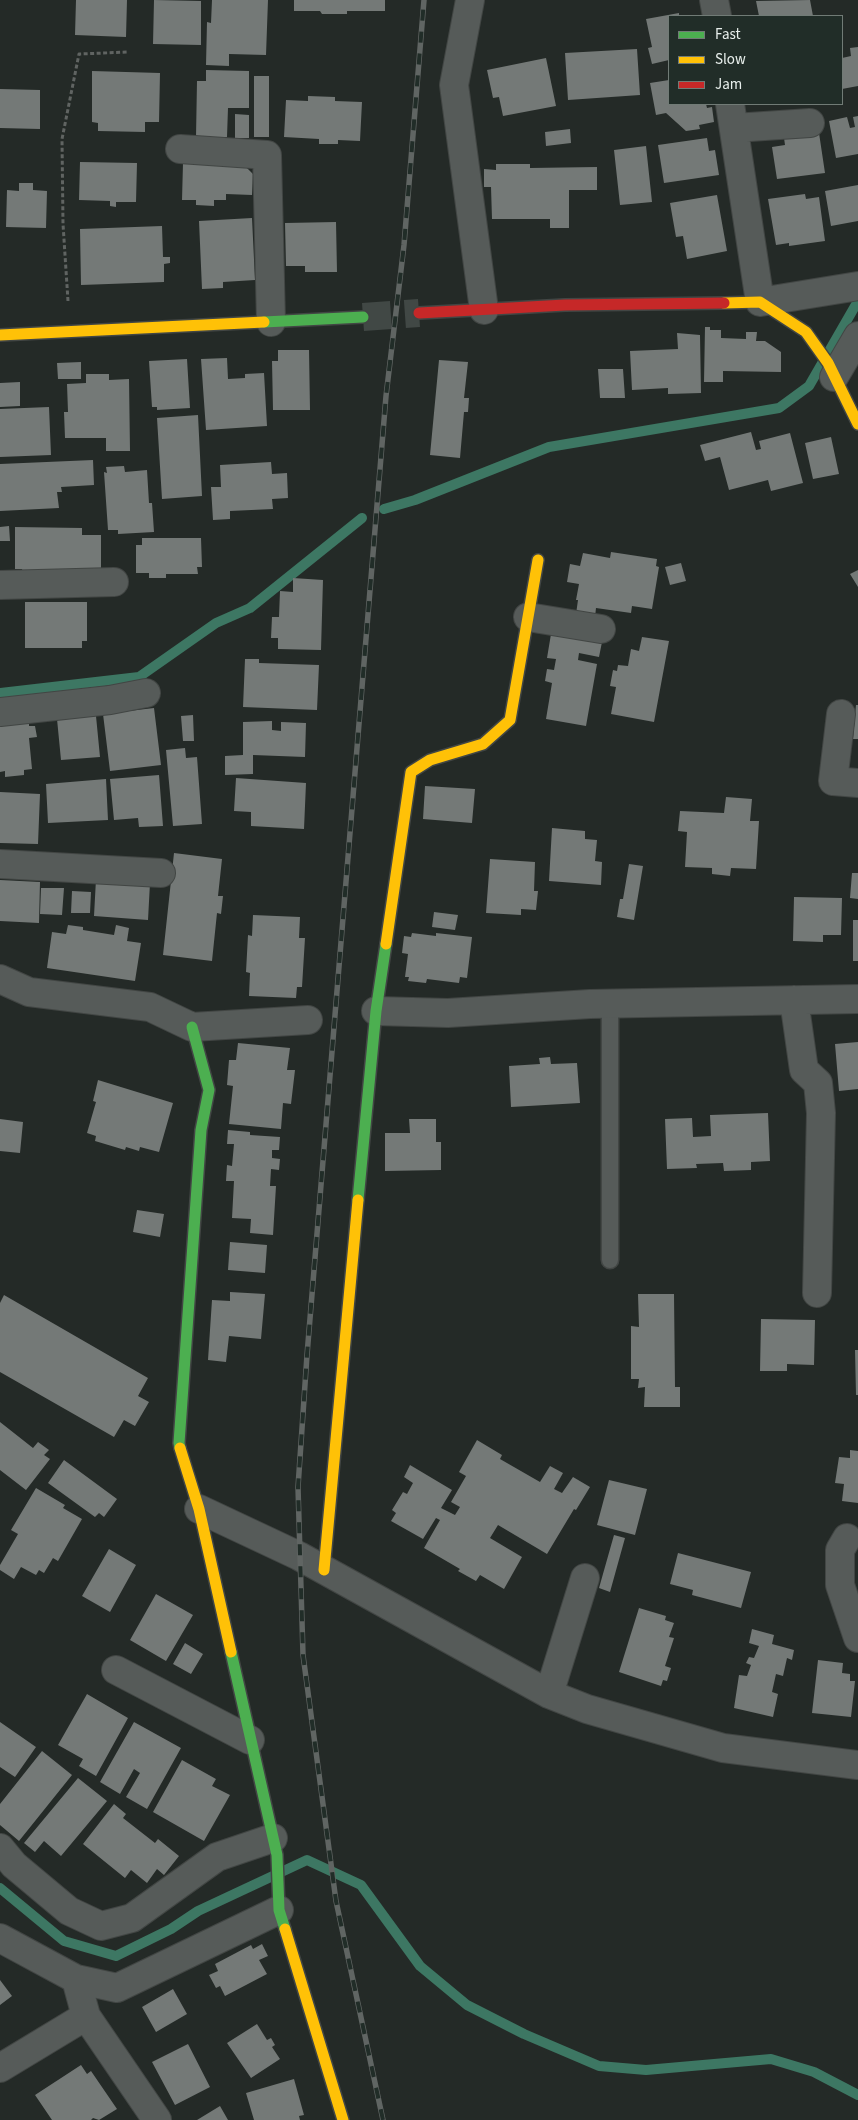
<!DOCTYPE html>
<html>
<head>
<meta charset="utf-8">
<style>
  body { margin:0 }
  #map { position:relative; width:858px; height:2120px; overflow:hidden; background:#242a27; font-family:"Source Sans 3",sans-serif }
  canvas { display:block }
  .legend { position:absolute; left:668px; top:15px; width:175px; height:90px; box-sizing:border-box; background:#212d28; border:1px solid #717b76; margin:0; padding:6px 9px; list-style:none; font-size:15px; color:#e8efec }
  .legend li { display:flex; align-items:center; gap:10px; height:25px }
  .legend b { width:25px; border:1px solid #717b76 }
</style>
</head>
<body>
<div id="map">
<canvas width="858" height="2120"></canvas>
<ul class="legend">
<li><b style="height:6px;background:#4caf50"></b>Fast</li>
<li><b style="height:6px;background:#ffc107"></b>Slow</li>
<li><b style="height:6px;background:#c62828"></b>Jam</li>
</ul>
</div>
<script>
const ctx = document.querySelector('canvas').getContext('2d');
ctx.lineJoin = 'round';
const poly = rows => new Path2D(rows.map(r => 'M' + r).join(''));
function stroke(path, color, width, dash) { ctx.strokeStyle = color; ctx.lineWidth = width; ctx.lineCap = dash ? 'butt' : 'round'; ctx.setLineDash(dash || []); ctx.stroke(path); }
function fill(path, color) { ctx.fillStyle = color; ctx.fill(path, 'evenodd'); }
stroke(poly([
  [384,509,415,500,549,447,779,408,809,386,858,301],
  [0,693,139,677,216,623,250,608,362,518],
  [0,1888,64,1941,116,1956,171,1929,198,1911,307,1860,361,1885,420,1966,467,2005,524,2034,599,2066,646,2070,771,2059,814,2072,858,2095]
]), '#3d7763', 10);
fill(poly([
  [76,0,127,0,126,37,75,35],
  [154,0,201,1,201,45,153,44],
  [212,0,268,0,266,55,229,54,229,66,206,65,207,22,211,23],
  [294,0,385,0,385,11,347,11,347,14,322,14,320,11,294,11],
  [810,0,813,16,759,16,756,1],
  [679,13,679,16,669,16,669,60,652,64,648,48,652,47,646,19],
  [858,47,858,86,842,89,842,58,851,56,850,48],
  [637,49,640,95,568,100,565,53],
  [546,58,556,106,503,116,499,97,493,98,487,70],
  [206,70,249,71,249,108,228,108,227,137,196,137,197,81,206,81],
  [92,71,160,73,159,122,145,122,145,132,98,131,98,123,92,122],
  [254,76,269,76,269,137,254,137],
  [669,80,669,104,706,104,707,108,712,107,714,122,699,125,700,129,686,131,666,113,656,115,650,83],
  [0,89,40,90,40,129,0,128],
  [308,96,335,97,335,101,362,102,360,141,338,140,338,144,319,144,319,139,284,137,286,100,308,101],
  [235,114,249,115,249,138,235,138],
  [858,116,858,154,836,158,829,121,847,117,850,128,855,127,853,117],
  [570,129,571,143,546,146,545,132],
  [819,133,825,173,777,179,772,147,785,145,784,138],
  [707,138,709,151,715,150,719,175,664,183,658,145],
  [646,146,652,202,620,205,614,150],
  [80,162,137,163,136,202,116,202,116,207,110,206,110,201,79,200],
  [183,163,243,164,253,174,252,195,226,194,226,200,214,200,214,206,196,205,196,200,182,200],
  [496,164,530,164,530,168,597,167,597,190,569,190,569,228,550,228,550,219,492,219,491,187,484,187,484,169,496,170],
  [19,183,33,183,33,190,47,191,46,228,6,227,7,190,19,191],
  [858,185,858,221,831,226,825,191],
  [805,194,806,199,819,197,825,241,789,246,789,243,776,245,768,199],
  [717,195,727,251,687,259,683,236,676,237,670,203],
  [252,218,255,280,223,282,223,288,202,289,199,221],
  [336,222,337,272,305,272,305,266,286,266,285,223],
  [162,226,163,257,170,257,170,263,164,264,164,282,81,285,80,229],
  [705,327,710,327,710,330,721,330,721,338,746,339,746,332,757,332,756,341,765,341,781,352,781,372,723,371,723,382,704,382],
  [677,333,700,335,701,393,668,394,668,388,632,390,630,351,678,349],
  [278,350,309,350,310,410,273,410,272,361,278,361],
  [227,358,228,379,245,378,245,374,264,373,267,426,206,430,201,359],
  [187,359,190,408,157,410,157,407,152,407,149,361],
  [439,360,468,362,464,398,469,398,468,412,464,412,460,458,430,455],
  [81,362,81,379,58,379,57,363],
  [598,369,623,369,625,398,600,398],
  [86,374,109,374,109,380,129,379,130,451,106,451,106,438,65,438,64,412,68,412,67,384,86,383],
  [20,382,20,406,0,407,0,383],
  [49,407,51,455,0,457,0,409],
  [198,415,202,496,162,499,157,418],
  [751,432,756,450,761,449,759,441,790,433,803,483,771,491,768,480,729,490,720,457,705,461,700,445],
  [831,437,839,474,813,479,805,443],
  [93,460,94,485,61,487,62,492,57,492,59,508,0,511,0,464],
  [271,462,272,474,287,473,288,498,272,499,273,509,230,511,230,519,213,520,211,487,221,487,220,465],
  [124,466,125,472,147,470,149,503,152,503,154,532,118,534,118,530,108,530,104,472,107,473,106,467],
  [9,526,10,541,0,541,0,527],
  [15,527,82,528,82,535,101,535,101,574,23,574,22,569,15,569],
  [142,538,201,538,202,567,197,567,198,574,166,574,166,578,149,578,149,573,136,573,136,545,142,545],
  [611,552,657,559,656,566,659,567,652,609,632,606,631,613,596,608,595,617,576,614,578,600,576,600,579,584,567,582,570,564,580,566,583,553,610,558],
  [681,563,686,581,670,585,665,567],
  [858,570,858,587,850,574],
  [293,578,323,580,321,650,278,649,278,638,271,638,272,617,279,617,280,591,293,592],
  [25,602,87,602,87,641,82,641,82,648,25,648],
  [551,634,602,642,599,657,579,653,578,660,597,664,586,726,546,719,552,683,545,681,547,669,554,670,556,659,547,658],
  [642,637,669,641,654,722,611,714,616,687,610,686,613,670,617,671,618,665,628,666,631,649,639,651],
  [245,659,259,659,259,663,319,665,317,710,243,707],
  [856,705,858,705,858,739,853,739],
  [154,708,161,765,110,771,103,714],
  [193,715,194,741,183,741,181,716],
  [96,716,100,757,61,760,57,719],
  [29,720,29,726,35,726,37,737,29,738,32,769,24,770,24,775,5,777,5,771,0,772,0,723],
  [272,721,272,730,281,731,281,722,306,723,305,757,253,755,253,774,225,775,225,756,243,755,243,722],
  [185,748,186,758,197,757,202,824,173,826,166,750],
  [159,775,163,826,139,827,138,818,114,820,110,779],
  [236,778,306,783,304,829,251,826,251,812,234,811],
  [106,779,108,820,48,823,46,784],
  [425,786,475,789,472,823,423,819],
  [0,792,40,794,38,844,0,843],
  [726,797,752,799,750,821,759,821,756,869,731,868,730,876,712,874,712,868,685,867,687,832,678,831,680,811,724,813],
  [552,828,585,831,585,839,597,840,595,861,602,862,601,885,549,881],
  [174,853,222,859,218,896,223,896,221,914,217,913,212,961,163,955],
  [490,859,535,862,534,891,538,891,536,910,521,909,521,915,486,913],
  [629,864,643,866,634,920,617,917,620,899,623,899],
  [852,873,858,873,858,899,850,898],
  [96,879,150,883,148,920,94,916],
  [0,880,40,882,39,923,0,921],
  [41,888,64,888,62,915,40,914],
  [72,891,91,892,90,913,71,913],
  [794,897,842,898,841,935,823,935,823,942,793,941],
  [434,912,458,915,455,930,432,927],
  [253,915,300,917,299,938,305,938,302,987,297,987,296,998,249,996,250,973,246,972,248,935,252,936],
  [853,920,858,920,858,961,853,961],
  [68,925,83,927,83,930,114,935,116,925,129,928,127,941,141,943,135,981,47,968,52,932,66,934],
  [412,933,436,936,436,933,472,937,467,978,460,977,459,983,427,979,426,983,408,981,409,977,405,977,408,954,402,953,404,936,411,937],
  [858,1042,858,1089,839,1091,835,1044],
  [238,1043,290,1048,287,1070,295,1070,291,1104,283,1103,281,1129,229,1124,233,1086,227,1085,229,1060,236,1060],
  [550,1057,551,1064,577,1063,580,1103,511,1107,509,1066,540,1064,539,1058],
  [98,1080,173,1103,159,1152,140,1147,139,1151,126,1147,125,1150,95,1141,96,1136,87,1133,96,1102,93,1101],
  [768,1113,770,1161,751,1162,751,1170,724,1171,723,1163,696,1164,697,1168,667,1169,665,1119,692,1118,693,1137,711,1136,710,1115],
  [0,1119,23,1122,20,1153,0,1151],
  [409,1119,436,1119,436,1142,441,1142,441,1170,385,1171,385,1133,410,1133],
  [228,1130,250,1132,250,1135,280,1137,279,1150,272,1150,272,1158,280,1159,279,1170,271,1169,270,1186,276,1186,273,1235,250,1233,251,1219,232,1218,234,1181,226,1181,227,1165,232,1166,234,1144,227,1144],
  [137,1210,164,1214,160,1237,133,1232],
  [230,1242,267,1245,265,1273,228,1270],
  [230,1292,265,1294,261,1339,229,1336,226,1362,208,1360,212,1300,230,1301],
  [638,1294,674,1294,675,1387,680,1387,680,1407,644,1407,645,1387,638,1388,639,1379,631,1379,631,1326,639,1327],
  [4,1295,148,1378,138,1396,149,1402,135,1426,124,1420,114,1437,0,1372,0,1303],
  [761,1319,815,1320,814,1365,787,1364,787,1371,760,1371],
  [855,1350,858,1350,858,1395,856,1395],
  [0,1422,33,1448,38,1442,49,1450,44,1455,50,1459,26,1490,0,1470],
  [477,1440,502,1455,500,1459,540,1482,550,1466,563,1473,554,1489,562,1493,573,1477,590,1487,576,1510,574,1509,547,1554,498,1525,490,1538,522,1557,504,1589,480,1575,476,1581,458,1571,460,1569,424,1548,440,1520,436,1518,423,1539,391,1521,396,1513,392,1510,403,1492,407,1494,413,1483,404,1477,410,1465,452,1490,441,1508,455,1515,460,1507,451,1502,466,1476,459,1472],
  [850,1450,858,1451,858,1503,842,1501,844,1484,835,1483,839,1457,850,1458],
  [64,1460,117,1499,104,1517,99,1513,95,1517,48,1483],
  [609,1480,647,1489,635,1535,597,1525],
  [36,1488,65,1505,63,1508,82,1519,58,1561,53,1558,44,1573,39,1570,36,1575,21,1567,14,1579,0,1570,0,1565,18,1534,11,1530],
  [614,1535,625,1538,610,1592,599,1588],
  [109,1549,136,1565,110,1612,82,1596],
  [678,1553,751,1572,741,1608,692,1595,693,1590,670,1584],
  [156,1594,193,1615,166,1661,130,1640],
  [639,1608,666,1616,665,1620,674,1623,669,1637,674,1638,665,1666,671,1668,667,1681,663,1680,661,1686,619,1672],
  [752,1629,774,1635,772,1644,794,1650,792,1660,787,1658,783,1676,776,1674,772,1692,778,1694,773,1717,734,1708,739,1675,747,1676,751,1665,746,1663,749,1657,754,1658,759,1646,749,1643],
  [185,1643,203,1654,191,1674,173,1664],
  [818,1660,843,1663,842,1673,850,1674,850,1681,855,1681,851,1717,812,1713],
  [87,1694,128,1718,96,1776,79,1766,83,1759,58,1745],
  [0,1722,36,1747,15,1777,0,1767],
  [134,1722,181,1748,147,1809,126,1797,140,1773,134,1769,120,1794,100,1782],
  [42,1751,72,1775,19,1841,0,1825,0,1804],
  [182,1760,216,1779,212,1786,230,1795,204,1841,153,1812],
  [78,1778,107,1801,61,1856,44,1841,35,1852,24,1843],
  [114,1804,126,1814,123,1818,155,1843,158,1839,179,1856,164,1875,157,1869,147,1883,131,1870,125,1878,83,1844],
  [262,1944,268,1956,259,1960,267,1974,225,1996,220,1986,216,1988,209,1975,218,1971,215,1964,251,1945,253,1949],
  [0,1980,12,1996,0,2005],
  [173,1989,187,2014,156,2032,142,2007],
  [257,2024,267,2040,271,2038,275,2045,272,2047,280,2059,251,2078,227,2043],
  [188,2044,210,2087,175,2105,152,2062],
  [81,2065,87,2074,91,2071,117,2109,99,2120,93,2118,91,2120,52,2120,35,2095],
  [294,2079,304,2115,299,2116,300,2120,254,2120,246,2093],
  [220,2106,228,2120,197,2120]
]), '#747977');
stroke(poly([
  [363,317,419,313]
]), '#414845', 28, [28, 14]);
const lane = poly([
  [610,1260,610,1004]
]);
const street = poly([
  [470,0,454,85,484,310],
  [714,0,717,16],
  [730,104,760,302,858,286],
  [734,128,810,123],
  [180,149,267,155,271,322],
  [834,377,858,336],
  [0,585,114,582],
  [528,617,601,629],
  [0,712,110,700,146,693],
  [841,714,833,781,858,783],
  [0,864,161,873],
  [0,979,29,992,150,1007,192,1027,308,1020],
  [794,1000,804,1070,818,1083,821,1113,817,1293],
  [376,1011,448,1013,590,1004,858,999],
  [199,1509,299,1556,549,1694,587,1709,723,1748,858,1765],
  [847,1538,840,1550,840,1585,858,1638],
  [116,1670,250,1740],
  [549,1694,585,1578],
  [0,1848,14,1865,69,1911,101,1926,132,1918,217,1857,273,1838],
  [0,1938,76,1979,117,1988,279,1910],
  [86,2016,157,2120],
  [0,2068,86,2016,76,1979]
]);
const fast = poly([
  [264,322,363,317],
  [358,1200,376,1011,386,944],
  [180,1448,179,1443,201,1130,209,1090,192,1027],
  [231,1652,277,1855,279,1910,285,1929]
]);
const slow = poly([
  [724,303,760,302,806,332,828,363,858,424],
  [0,335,264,322],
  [386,944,411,772,430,760,483,744,510,720,538,560],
  [180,1448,199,1509,231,1652],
  [324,1570,358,1200],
  [285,1929,343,2120]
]);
const jam = poly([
  [419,313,565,305,724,303]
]);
stroke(lane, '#424644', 19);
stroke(street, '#424644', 30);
stroke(fast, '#424644', 14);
stroke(slow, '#424644', 14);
stroke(jam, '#424644', 14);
stroke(poly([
  [68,301,63,224,62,139,79,54,129,52]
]), '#606462', 3, [4, 2.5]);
stroke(lane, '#565b59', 16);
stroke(street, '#565b59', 28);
stroke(fast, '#4caf50', 11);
stroke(slow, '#ffc107', 11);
stroke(jam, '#c62828', 11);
const rail = poly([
  [383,2120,336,1901,303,1655,298,1487,307,1355,386,396,404,245,424,0]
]);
stroke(rail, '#606563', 5.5);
stroke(rail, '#212d28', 4, [11]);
</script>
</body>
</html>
